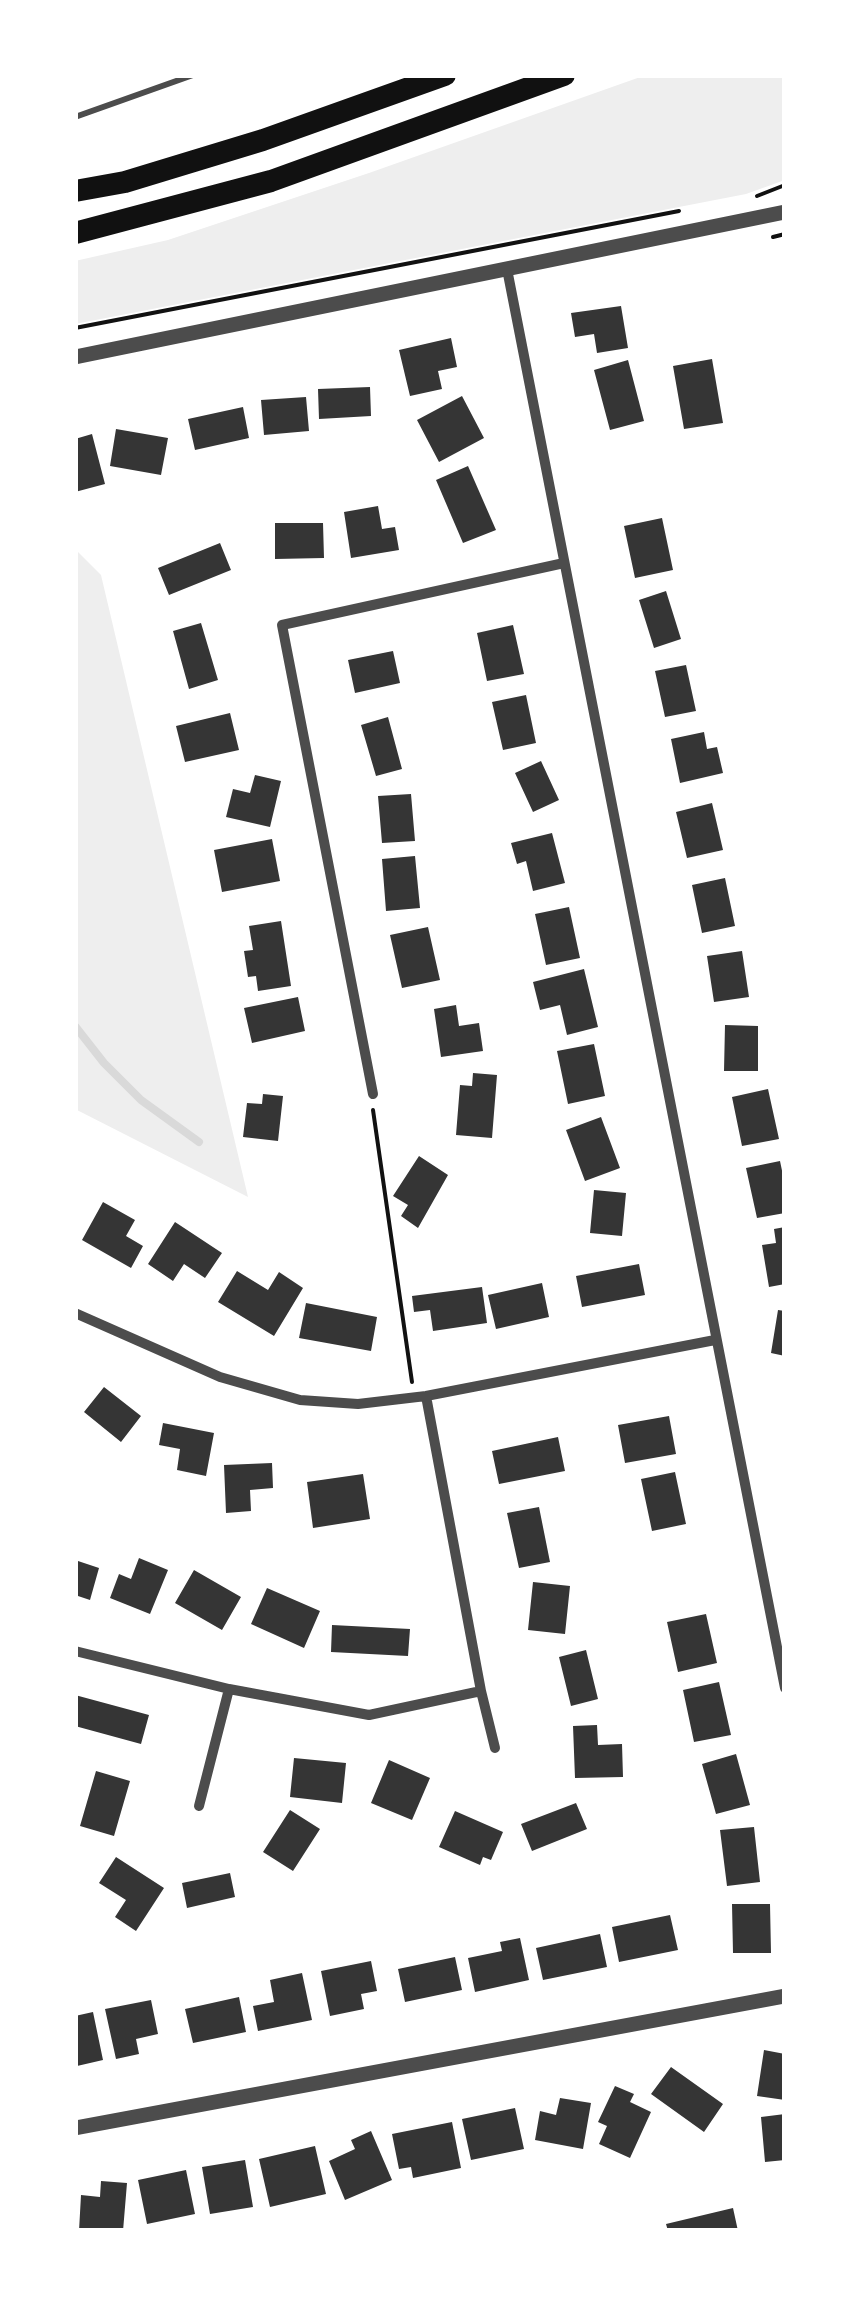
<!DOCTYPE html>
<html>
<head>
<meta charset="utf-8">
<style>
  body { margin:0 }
  #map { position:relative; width:860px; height:2306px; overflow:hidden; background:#fff; font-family:"Public Sans",sans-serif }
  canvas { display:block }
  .frame { position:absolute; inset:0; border:78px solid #fff; pointer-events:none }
</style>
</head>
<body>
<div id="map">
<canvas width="860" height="2306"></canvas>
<div class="frame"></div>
</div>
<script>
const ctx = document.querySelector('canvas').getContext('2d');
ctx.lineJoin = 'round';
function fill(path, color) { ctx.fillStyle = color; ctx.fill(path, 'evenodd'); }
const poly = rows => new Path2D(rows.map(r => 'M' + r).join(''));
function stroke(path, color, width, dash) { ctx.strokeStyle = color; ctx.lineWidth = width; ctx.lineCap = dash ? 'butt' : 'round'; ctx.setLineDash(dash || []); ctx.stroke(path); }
fill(poly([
  [646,75,785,75,785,180,746,194,75,324,75,261,168,240,369,173],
  [75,549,101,575,248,1197,75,1109]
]), '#eee');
stroke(poly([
  [75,1026,104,1063,141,1100,199,1142]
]), '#d9d9d9', 8);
fill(poly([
  [621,306,628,348,597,353,594,334,575,337,571,313],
  [451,338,457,367,438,371,442,389,410,396,399,350],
  [712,359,723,423,684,429,673,366],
  [628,360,644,421,610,430,594,370],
  [370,387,371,416,319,419,318,389],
  [462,396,484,438,439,462,417,420],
  [306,397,309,431,264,435,261,400],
  [243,407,249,438,195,450,188,419],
  [116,429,168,438,161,475,110,466],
  [92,434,105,484,75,492,75,439],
  [468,466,496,530,463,543,436,480],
  [378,506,382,529,395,527,399,550,351,558,344,512],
  [662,518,673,570,635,578,624,526],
  [275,523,323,523,324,558,275,559],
  [220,543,231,570,169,595,158,568],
  [666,591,681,639,654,648,639,600],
  [201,623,218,680,189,689,173,631],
  [513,625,524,674,487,681,477,633],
  [393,651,400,683,355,693,348,660],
  [686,665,696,711,665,717,655,671],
  [526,695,536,743,503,750,492,702],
  [230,713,239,750,185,762,176,726],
  [388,717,402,769,376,776,361,725],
  [704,732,707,749,717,747,723,773,680,783,671,739],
  [541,761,559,800,533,812,515,773],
  [255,775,281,781,270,827,226,817,233,789,250,793],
  [411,794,415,841,382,843,378,796],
  [712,803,723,850,687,858,676,812],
  [552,833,565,883,533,891,526,861,517,864,511,843],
  [272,839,280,881,222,892,214,850],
  [415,856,420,908,386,911,382,859],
  [725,878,735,926,702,933,692,885],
  [569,907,580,958,546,965,535,914],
  [281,921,291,986,258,991,256,976,248,977,244,951,253,950,249,926],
  [428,927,440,980,402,988,390,935],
  [742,951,749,997,714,1002,707,956],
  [584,969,598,1027,567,1035,560,1005,540,1010,533,982],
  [298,997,305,1031,252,1043,244,1008],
  [456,1005,459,1026,479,1023,483,1051,441,1057,434,1009],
  [725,1025,758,1026,758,1071,724,1071],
  [594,1044,605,1096,568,1104,557,1051],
  [473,1073,497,1075,492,1138,456,1135,460,1085,472,1086],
  [768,1089,779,1139,742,1146,732,1097],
  [263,1094,283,1096,278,1141,243,1137,247,1103,262,1104],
  [601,1117,620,1168,585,1181,566,1130],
  [419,1156,448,1175,418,1228,401,1216,408,1205,393,1196],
  [780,1161,785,1185,785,1213,757,1218,746,1168],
  [594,1190,626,1193,622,1236,590,1233],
  [103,1202,135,1220,126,1236,143,1246,131,1268,82,1240],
  [175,1222,222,1253,205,1278,184,1264,173,1281,148,1264],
  [785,1227,785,1284,769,1287,762,1245,776,1243,774,1229],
  [639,1264,645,1295,582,1307,576,1276],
  [237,1271,268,1290,279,1272,303,1288,274,1336,218,1302],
  [542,1283,549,1317,496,1329,488,1295],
  [482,1287,487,1323,433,1331,430,1310,414,1312,412,1296],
  [306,1303,377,1317,371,1351,299,1338],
  [778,1310,785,1311,785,1356,771,1353],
  [104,1387,141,1416,121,1442,84,1412],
  [669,1416,676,1454,625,1463,618,1425],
  [163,1423,214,1433,206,1476,177,1470,180,1449,159,1445],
  [558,1437,565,1471,499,1484,492,1451],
  [272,1463,273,1488,250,1490,251,1511,226,1513,224,1465],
  [675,1472,686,1524,652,1531,641,1479],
  [363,1474,370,1519,313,1528,307,1482],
  [539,1507,550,1562,519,1568,507,1513],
  [139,1558,168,1570,150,1614,110,1598,119,1574,131,1579],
  [75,1560,99,1568,90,1600,75,1595],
  [194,1570,241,1597,222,1630,175,1603],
  [533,1582,570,1586,565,1634,528,1630],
  [267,1588,320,1611,304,1648,251,1624],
  [706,1614,717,1663,678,1672,667,1622],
  [332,1625,410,1629,408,1656,331,1652],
  [586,1650,598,1699,571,1706,559,1657],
  [719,1682,731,1735,694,1742,683,1690],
  [75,1695,149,1715,141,1744,75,1726],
  [597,1725,598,1745,622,1744,623,1777,575,1778,573,1726],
  [736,1754,750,1805,716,1814,702,1764],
  [294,1758,346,1763,342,1803,290,1797],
  [389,1760,430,1778,412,1820,371,1803],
  [96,1771,130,1781,114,1836,80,1826],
  [576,1803,587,1829,532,1851,521,1824],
  [290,1810,320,1829,293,1871,263,1852],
  [455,1811,503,1832,491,1860,483,1857,480,1865,439,1847],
  [754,1827,760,1882,727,1886,720,1830],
  [116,1857,164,1888,136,1931,115,1917,126,1900,99,1883],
  [230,1873,235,1897,187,1908,182,1883],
  [732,1904,770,1904,771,1953,733,1953],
  [670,1915,678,1950,619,1962,612,1927],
  [600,1934,607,1967,543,1980,536,1948],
  [520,1938,529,1980,475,1992,468,1958,502,1951,500,1942],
  [455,1957,462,1990,405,2002,398,1969],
  [371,1961,377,1991,361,1994,364,2009,330,2016,321,1971],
  [302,1973,312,2020,258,2031,253,2006,274,2002,270,1980],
  [239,1997,246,2032,193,2043,185,2009],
  [151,2000,158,2034,136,2039,139,2054,116,2059,105,2009],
  [93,2012,103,2060,77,2066,75,2016],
  [764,2050,785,2054,785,2100,757,2096],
  [671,2067,723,2104,704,2132,651,2094],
  [615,2086,634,2094,630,2102,651,2112,630,2158,599,2144,607,2126,598,2122],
  [560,2098,591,2103,583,2149,535,2140,540,2111,556,2115],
  [515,2108,524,2149,471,2160,462,2119],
  [785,2114,785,2160,765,2162,761,2117],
  [452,2122,461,2168,413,2178,411,2167,399,2169,392,2134],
  [371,2131,392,2180,345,2200,329,2161,355,2149,351,2140],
  [315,2146,326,2194,270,2207,259,2159],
  [245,2160,253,2207,210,2214,202,2167],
  [186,2170,195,2214,147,2224,138,2180],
  [101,2181,127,2183,123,2231,79,2231,81,2195,100,2197],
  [733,2208,738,2231,668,2231,666,2224]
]), '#353535');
stroke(poly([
  [757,196,785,185],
  [773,237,785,234],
  [75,328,679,211],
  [373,1110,412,1382]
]), '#111', 4);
stroke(poly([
  [75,117,193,75]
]), '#4c4c4c', 6);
stroke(poly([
  [507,269,785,1688],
  [373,1094,282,625,564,563],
  [75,1313,220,1377,300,1400,358,1404,426,1396,715,1340],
  [75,1651,229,1689,369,1715,481,1691,426,1396],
  [481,1691,495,1748],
  [199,1806,229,1689]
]), '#4c4c4c', 10);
stroke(poly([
  [75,357,785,212],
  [75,2128,785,1996]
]), '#4c4c4c', 15);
stroke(poly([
  [75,191,125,182,263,140,445,75],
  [75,233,271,181,564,75]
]), '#111', 22);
</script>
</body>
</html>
